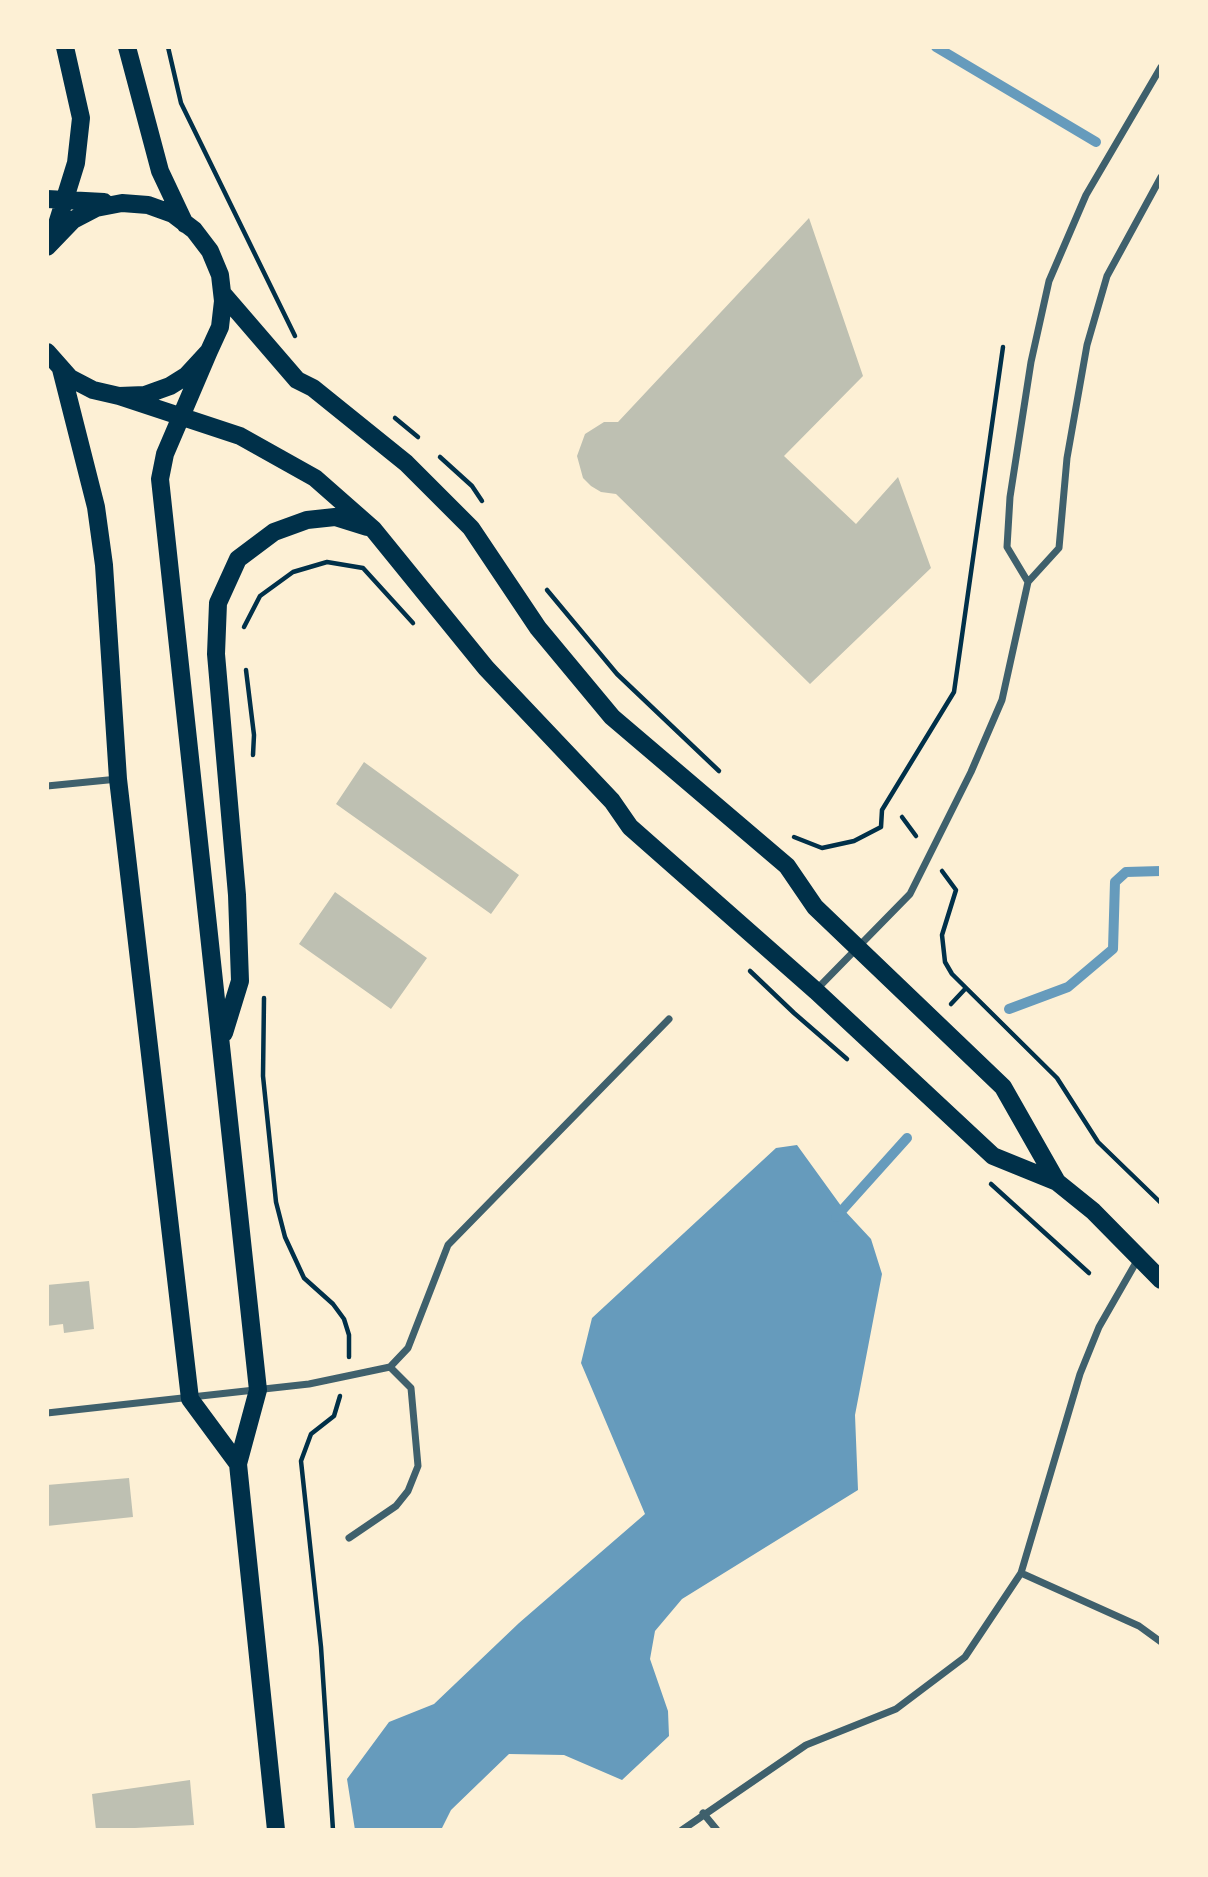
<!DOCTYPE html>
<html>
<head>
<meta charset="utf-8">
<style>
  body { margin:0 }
  #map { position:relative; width:1208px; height:1877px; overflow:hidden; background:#fdf0d5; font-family:"IBM Plex Sans",sans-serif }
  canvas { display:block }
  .frame { position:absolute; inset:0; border:49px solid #fdf0d5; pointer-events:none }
</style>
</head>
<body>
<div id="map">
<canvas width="1208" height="1877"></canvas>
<div class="frame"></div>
</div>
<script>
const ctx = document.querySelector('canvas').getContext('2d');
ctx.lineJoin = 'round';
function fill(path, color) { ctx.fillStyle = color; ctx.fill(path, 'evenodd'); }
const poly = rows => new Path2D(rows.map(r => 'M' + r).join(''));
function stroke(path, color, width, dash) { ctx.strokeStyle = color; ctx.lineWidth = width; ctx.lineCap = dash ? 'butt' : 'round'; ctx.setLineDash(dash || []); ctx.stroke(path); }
fill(poly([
  [797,1145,844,1210,871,1239,882,1274,855,1415,858,1490,682,1599,655,1631,650,1659,668,1711,669,1736,622,1780,564,1755,509,1754,451,1810,441,1830,355,1830,347,1779,389,1722,434,1704,519,1623,645,1514,581,1363,592,1318,776,1148]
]), '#669bbc');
stroke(poly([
  [936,47,1096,142],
  [1009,1009,1068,987,1113,949,1115,882,1126,872,1161,871],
  [836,1217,907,1138]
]), '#669bbc', 10);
fill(poly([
  [809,218,863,376,784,456,856,524,898,477,931,568,810,684,616,494,601,492,591,486,583,478,577,456,585,434,604,422,618,422],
  [364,762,519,875,491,914,336,804],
  [335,892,427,958,391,1009,299,944],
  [89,1281,94,1329,64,1333,63,1324,47,1326,47,1285],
  [129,1478,133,1517,47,1526,47,1485],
  [190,1780,194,1825,96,1830,92,1794]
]), '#bec0b2');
stroke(poly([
  [168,47,181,103,295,336],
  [395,418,418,437],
  [440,457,472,486,482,501],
  [547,590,617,674,719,771],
  [244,627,260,596,293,572,327,562,363,568,413,623],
  [246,670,254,735,253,755],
  [902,817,916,836],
  [794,837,822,848,854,841,881,827,882,810,954,692,1003,347],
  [942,871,956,890,942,935,945,962,952,974,1057,1078,1098,1142,1161,1203],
  [750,971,794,1013,847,1059],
  [264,998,263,1076,276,1202,285,1237,304,1278,333,1304,344,1319,349,1335,349,1357],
  [951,1004,966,988],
  [991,1184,1089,1273],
  [333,1830,321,1647,301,1461,311,1434,334,1416,340,1396]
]), '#003049', 4.5);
stroke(poly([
  [1028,582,1007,547,1010,497,1031,362,1049,281,1086,195,1161,67],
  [47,786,118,779],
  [816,990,910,894,971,772,1002,700,1028,582,1059,548,1067,458,1087,345,1107,276,1161,177],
  [47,1413,309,1384,390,1367],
  [349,1538,396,1506,408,1491,418,1466,411,1388,390,1367,408,1348,448,1245,669,1019],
  [1021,1573,1139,1626,1161,1642],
  [703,1813,717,1830],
  [682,1830,806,1745,896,1709,965,1657,1021,1573,1080,1374,1099,1327,1138,1259]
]), '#3f606c', 7);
stroke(poly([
  [127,47,160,171,185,224],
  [47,199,104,202],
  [53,237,76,163,81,118,65,47],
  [47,247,73,220,96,208,122,203,148,205,173,214,194,230,210,251,220,275,223,301,220,327,209,351,186,376,170,386,145,395,119,396,93,390,70,378,47,352],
  [222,293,297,380,313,388,406,463,471,528,538,628,612,717,787,866,815,907,1003,1087,1057,1182],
  [209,351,165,454,160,479,258,1390,238,1464,276,1830],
  [61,369,96,507,104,565,118,779,190,1399,238,1464],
  [119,396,240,436,315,478,373,529,486,668,612,801,630,827,816,991,993,1156,1057,1182,1093,1211,1161,1280],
  [224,1033,240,981,237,895,216,654,218,603,238,559,274,532,307,520,335,517,367,527]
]), '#003049', 18);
</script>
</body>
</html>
